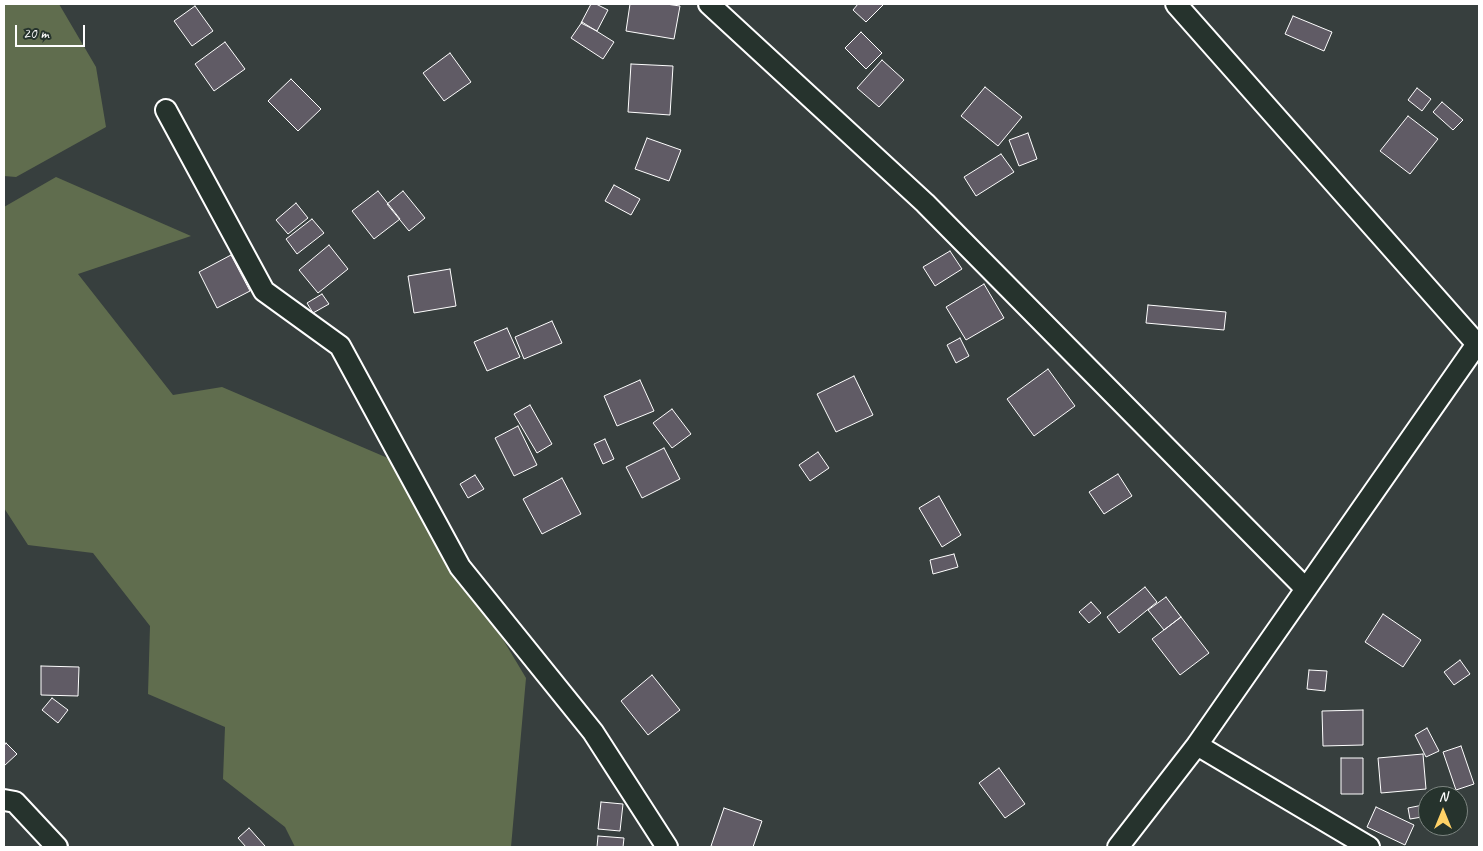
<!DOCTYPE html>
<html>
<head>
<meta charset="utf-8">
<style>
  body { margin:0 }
  #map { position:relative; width:1483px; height:851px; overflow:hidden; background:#373f3e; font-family:Caveat,sans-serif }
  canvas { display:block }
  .frame { position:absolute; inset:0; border:5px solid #fff; pointer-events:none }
  .north { position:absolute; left:1418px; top:786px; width:50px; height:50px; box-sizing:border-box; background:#26332d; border:1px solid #7d8581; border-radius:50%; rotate:0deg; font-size:14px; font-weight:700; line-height:20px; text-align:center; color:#fff }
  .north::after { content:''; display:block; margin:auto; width:18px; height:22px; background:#ffd166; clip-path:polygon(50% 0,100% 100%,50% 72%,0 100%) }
  .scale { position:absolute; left:15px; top:25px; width:70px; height:22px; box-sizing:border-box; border:2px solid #fff; border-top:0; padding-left:6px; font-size:15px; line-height:18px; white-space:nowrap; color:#fff; -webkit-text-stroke:4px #26332d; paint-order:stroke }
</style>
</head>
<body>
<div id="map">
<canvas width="1483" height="851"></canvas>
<div class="frame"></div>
<div class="north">N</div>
<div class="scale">20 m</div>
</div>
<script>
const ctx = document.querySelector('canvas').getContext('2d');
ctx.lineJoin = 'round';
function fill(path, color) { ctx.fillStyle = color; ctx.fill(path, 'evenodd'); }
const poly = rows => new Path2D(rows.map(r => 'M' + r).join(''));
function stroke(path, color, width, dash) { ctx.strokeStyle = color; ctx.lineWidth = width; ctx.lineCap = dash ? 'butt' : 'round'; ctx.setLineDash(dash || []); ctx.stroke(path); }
fill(poly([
  [4,4,59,4,96,67,106,127,16,177,4,176],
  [56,177,191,236,78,274,173,395,222,387,397,462,526,678,511,847,295,847,285,827,223,779,225,727,148,694,150,626,93,553,28,545,4,508,4,207]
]), '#606d4e');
const building = poly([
  [591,4,596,4,608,10,597,31,581,23,591,4],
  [630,4,666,4,680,6,674,39,626,31,630,4],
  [858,4,882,4,883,5,866,22,853,10,858,4],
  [195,6,213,31,192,46,174,21,195,6],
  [1293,16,1332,32,1324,51,1285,34,1293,16],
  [582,22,614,42,603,59,571,38,582,22],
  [861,32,882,53,866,69,845,48,861,32],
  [225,42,245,69,214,91,195,64,225,42],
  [450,53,471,82,444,101,423,73,450,53],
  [882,60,904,80,879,107,857,88,882,60],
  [631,64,673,66,670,115,628,112,631,64],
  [291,79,321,109,298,131,268,101,291,79],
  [985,87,1022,117,998,146,961,116,985,87],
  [1417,88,1431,99,1422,111,1408,100,1417,88],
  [1442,102,1463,120,1453,130,1433,112,1442,102],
  [1408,116,1438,139,1410,174,1380,151,1408,116],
  [1028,133,1037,159,1019,166,1009,140,1028,133],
  [647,138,681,150,669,181,635,169,647,138],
  [1001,154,1014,172,976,196,964,177,1001,154],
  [614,185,640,199,631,215,605,201,614,185],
  [378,191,400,219,374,239,352,211,378,191],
  [403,191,425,218,409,231,387,204,403,191],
  [296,203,308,218,288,234,276,220,296,203],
  [312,219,324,233,297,254,286,239,312,219],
  [329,245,348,269,318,293,299,270,329,245],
  [950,251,962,269,935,286,923,267,950,251],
  [231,255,250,291,217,308,199,272,231,255],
  [450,269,456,306,414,313,408,276,450,269],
  [984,284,1004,318,966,340,946,307,984,284],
  [322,294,329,304,313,313,307,303,322,294],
  [1148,305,1226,312,1224,330,1146,323,1148,305],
  [552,321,562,343,524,359,515,337,552,321],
  [507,328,520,357,487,371,474,342,507,328],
  [960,338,969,356,956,363,947,345,960,338],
  [1048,369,1075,406,1034,436,1007,399,1048,369],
  [854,376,873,415,836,432,817,394,854,376],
  [640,380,654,411,617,426,604,396,640,380],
  [530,405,552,444,537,453,514,414,530,405],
  [672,409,691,434,672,448,653,423,672,409],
  [518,426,537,465,514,476,495,438,518,426],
  [605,439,614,459,603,464,594,444,605,439],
  [664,448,680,479,642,498,626,467,664,448],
  [818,452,829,468,810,481,799,465,818,452],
  [1118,474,1132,496,1104,514,1089,492,1118,474],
  [475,475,484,489,468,498,460,484,475,475],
  [562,478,581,514,542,534,523,499,562,478],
  [939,496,961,535,942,547,919,508,939,496],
  [954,554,958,567,933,574,930,560,954,554],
  [1145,587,1157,602,1119,633,1107,617,1145,587],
  [1166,597,1181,617,1164,630,1148,610,1166,597],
  [1091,602,1101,613,1089,623,1079,612,1091,602],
  [1383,614,1421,640,1403,667,1365,642,1383,614],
  [1181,617,1209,653,1180,675,1152,639,1181,617],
  [1460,660,1470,674,1454,685,1444,672,1460,660],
  [41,666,79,667,78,696,41,695,41,666],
  [1309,670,1327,671,1325,691,1307,689,1309,670],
  [652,675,680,710,648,735,621,701,652,675],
  [52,698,68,710,58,723,42,710,52,698],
  [1363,710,1363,745,1323,746,1322,711,1363,710],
  [1427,728,1439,751,1426,757,1415,735,1427,728],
  [6,743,17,754,4,766,4,746,6,743],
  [1461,746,1474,784,1456,790,1443,752,1461,746],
  [1423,754,1426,789,1381,793,1378,758,1423,754],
  [1341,758,1363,758,1363,794,1341,794,1341,758],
  [999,768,1025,804,1005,818,979,783,999,768],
  [601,802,623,804,620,831,598,829,601,802],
  [1428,804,1428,816,1410,819,1408,808,1428,804],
  [1376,807,1414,825,1405,845,1367,827,1376,807],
  [724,808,762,821,753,847,715,847,711,846,724,808],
  [249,828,265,846,263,847,246,847,238,838,249,828],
  [598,836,624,838,623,847,597,847,598,836]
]);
fill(building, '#605b65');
stroke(building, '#fff', 1);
const minor = poly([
  [709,4,925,203,1306,589],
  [1176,4,1477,344],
  [166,110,264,291,340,346,460,567,593,732,667,847],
  [1197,745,1369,847],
  [4,800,15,802,57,847],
  [1118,847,1197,745,1479,341]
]);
stroke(minor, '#fff', 24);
stroke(minor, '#26332d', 20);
</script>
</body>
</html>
